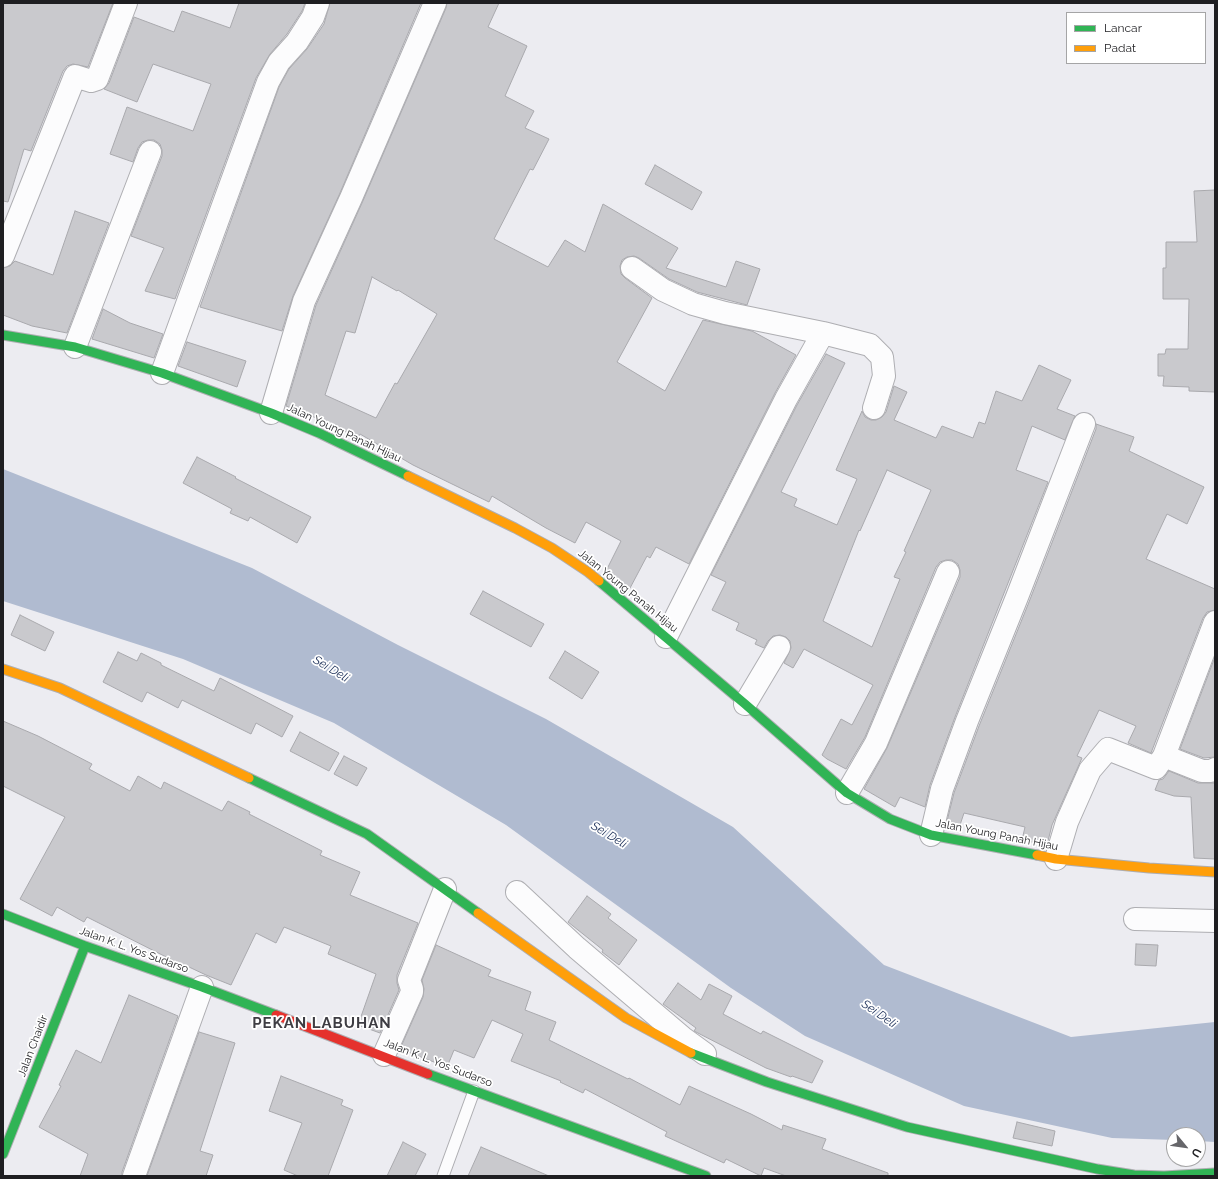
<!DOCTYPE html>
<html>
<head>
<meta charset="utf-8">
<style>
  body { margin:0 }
  #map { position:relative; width:1218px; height:1179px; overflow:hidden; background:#ececf1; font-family:Raleway,sans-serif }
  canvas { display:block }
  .frame { position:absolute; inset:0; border:4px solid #1e1e21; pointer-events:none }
  .legend { position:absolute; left:1066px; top:12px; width:140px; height:52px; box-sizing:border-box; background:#fff; border:1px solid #a5a5a6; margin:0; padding:5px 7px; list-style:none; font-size:12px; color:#1e1e21 }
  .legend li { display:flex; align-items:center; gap:8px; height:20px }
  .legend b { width:20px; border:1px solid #a5a5a6 }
  .north { position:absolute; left:1166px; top:1127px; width:40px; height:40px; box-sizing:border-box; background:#fff; border:1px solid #a5a5a6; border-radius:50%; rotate:119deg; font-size:11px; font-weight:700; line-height:16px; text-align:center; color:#1e1e21 }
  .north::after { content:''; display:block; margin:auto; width:14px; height:18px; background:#66666a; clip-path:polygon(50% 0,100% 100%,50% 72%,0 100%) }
</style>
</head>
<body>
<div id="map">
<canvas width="1218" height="1179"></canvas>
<div class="frame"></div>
<ul class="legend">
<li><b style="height:5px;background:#30b455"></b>Lancar</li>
<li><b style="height:5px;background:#ff9f0a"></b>Padat</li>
</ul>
<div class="north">U</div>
</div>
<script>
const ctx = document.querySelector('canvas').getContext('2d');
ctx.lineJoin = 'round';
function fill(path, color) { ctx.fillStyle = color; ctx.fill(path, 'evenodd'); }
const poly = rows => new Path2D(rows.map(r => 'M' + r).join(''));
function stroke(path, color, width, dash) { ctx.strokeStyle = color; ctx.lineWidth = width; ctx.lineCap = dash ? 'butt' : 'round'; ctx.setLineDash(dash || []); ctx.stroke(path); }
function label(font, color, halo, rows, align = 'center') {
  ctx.font = font + ' Raleway,sans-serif'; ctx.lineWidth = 3.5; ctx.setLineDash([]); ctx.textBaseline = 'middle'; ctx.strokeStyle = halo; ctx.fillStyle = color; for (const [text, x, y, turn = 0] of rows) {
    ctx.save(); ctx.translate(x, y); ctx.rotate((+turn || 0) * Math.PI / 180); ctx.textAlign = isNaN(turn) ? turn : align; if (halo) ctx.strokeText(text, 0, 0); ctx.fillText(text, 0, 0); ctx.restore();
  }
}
fill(poly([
  [3,469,252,568,398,645,546,719,733,827,884,965,1071,1037,1215,1022,1215,1142,1198,1141,1198,1135,1174,1135,1174,1140,1112,1138,964,1106,805,1036,731,988,506,825,334,723,183,659,3,601]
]), '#b0bbd0');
const building = poly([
  [3,3,113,3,88,67,73,64,67,66,63,71,31,151,24,149,8,202,3,201,3,3],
  [239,3,305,3,302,11,287,34,270,54,256,78,175,299,145,291,164,248,131,236,162,156,162,150,160,144,154,140,148,140,142,142,138,148,133,162,110,154,127,107,193,131,211,84,153,64,137,102,104,89,109,83,134,17,174,32,182,11,230,28,239,3],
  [330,3,421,3,340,193,293,296,282,331,200,307,279,87,289,69,307,49,324,24,330,3],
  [447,3,499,3,488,27,527,46,505,96,534,111,525,128,549,139,533,170,530,169,494,239,548,267,565,240,585,252,603,204,678,248,666,268,726,287,736,261,760,269,747,305,697,292,669,279,639,258,634,256,627,257,622,260,620,266,621,274,625,278,652,298,617,362,665,391,703,320,752,331,796,355,775,393,689,564,656,547,650,558,647,556,629,590,606,571,621,541,586,522,575,543,546,528,492,496,489,502,413,465,360,434,358,438,324,421,286,406,316,305,362,203,446,8,447,3],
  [372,277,397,291,398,290,437,314,397,384,395,383,376,418,325,395,346,331,355,333,372,277],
  [655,165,702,192,692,210,645,184,655,165],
  [1215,190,1215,392,1189,391,1189,387,1163,386,1164,376,1158,376,1158,354,1165,354,1166,349,1188,349,1189,299,1163,299,1163,268,1166,268,1166,242,1197,242,1194,191,1215,190],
  [75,211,109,223,67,333,32,326,3,315,3,268,10,266,15,261,53,275,75,211],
  [103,309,130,323,163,334,154,358,92,339,103,309],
  [187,342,246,361,237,387,178,366,187,342],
  [826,354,845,363,781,492,797,499,794,506,837,525,857,479,836,470,862,411,865,417,871,420,876,420,882,417,886,412,894,386,907,392,894,420,936,438,942,426,973,438,979,422,985,424,996,391,1022,401,1039,365,1071,380,1057,409,1075,416,1065,440,1032,426,1016,470,1048,482,955,717,930,785,925,807,900,797,895,807,864,789,887,748,960,577,960,570,958,564,952,560,946,560,940,562,936,567,865,737,846,769,827,759,822,755,841,719,852,725,873,685,804,649,793,668,784,663,791,648,790,641,786,637,780,635,773,636,768,641,764,648,755,644,757,640,736,630,739,623,712,610,726,582,711,575,797,405,826,354],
  [887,470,931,490,904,551,906,552,894,577,900,579,872,647,823,621,859,530,860,531,887,470],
  [1096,424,1134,437,1129,451,1204,487,1187,524,1167,514,1146,559,1215,589,1215,610,1207,612,1203,618,1151,753,1128,743,1136,726,1099,710,1077,756,1082,758,1052,825,1047,845,1022,840,1025,827,964,813,959,828,946,825,954,793,979,726,1029,602,1096,429,1096,424],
  [197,457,236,477,235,478,311,517,297,543,250,517,248,521,230,513,232,509,183,483,197,457],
  [483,591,544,624,531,647,470,614,483,591],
  [20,615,54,632,45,651,11,635,20,615],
  [565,651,599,672,582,699,549,678,565,651],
  [118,652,137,661,141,653,161,663,161,665,214,691,220,678,293,716,282,737,256,723,251,734,182,700,178,708,147,692,142,702,103,682,118,652],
  [1215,657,1215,757,1204,758,1180,749,1215,657],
  [3,721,38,736,92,764,89,769,130,791,138,776,161,789,164,782,222,811,228,801,250,812,249,814,322,851,320,855,360,872,350,895,418,923,397,975,397,983,399,990,380,1033,358,1025,376,974,328,954,331,946,284,927,276,943,256,933,231,985,206,975,189,967,188,968,87,917,84,922,57,907,52,916,20,899,65,817,3,786,3,721],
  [300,732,339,753,329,771,290,751,300,732],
  [344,756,367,768,357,786,334,774,344,756],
  [1169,771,1198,783,1215,783,1215,859,1194,858,1191,797,1174,796,1155,790,1159,780,1163,779,1169,771],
  [587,896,611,914,608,918,637,940,619,965,602,952,603,950,568,922,587,896],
  [1136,944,1158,945,1156,966,1135,965,1136,944],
  [436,945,491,970,488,976,531,992,525,1010,556,1022,549,1040,628,1079,629,1078,680,1105,689,1086,751,1114,782,1130,783,1125,826,1139,822,1149,888,1173,888,1176,786,1176,764,1168,761,1176,726,1159,724,1163,665,1136,667,1132,585,1089,583,1093,560,1082,561,1081,511,1061,523,1034,492,1020,474,1058,454,1050,447,1067,400,1049,423,997,424,989,422,980,436,945],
  [678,983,701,1000,709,984,732,996,723,1014,761,1034,763,1031,823,1061,812,1083,792,1076,791,1077,766,1068,694,1031,696,1028,663,1004,678,983],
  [129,995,178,1016,122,1172,122,1176,80,1176,88,1154,39,1127,61,1086,59,1085,76,1050,101,1063,129,995],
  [199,1032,235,1043,200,1151,213,1155,206,1176,147,1176,199,1032],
  [281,1076,343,1100,341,1105,353,1110,328,1176,298,1176,284,1170,302,1123,269,1111,281,1076],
  [1017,1122,1055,1131,1052,1146,1013,1138,1017,1122],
  [403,1142,426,1154,415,1176,387,1176,403,1142],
  [481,1147,549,1176,468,1176,481,1147]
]);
fill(building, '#c9c9cd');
stroke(building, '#a9a9ad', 1);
const lane = poly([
  [443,1176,474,1091]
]);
const street = poly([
  [3,256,75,76,91,81,97,79,126,3],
  [632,268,663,290,693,304,725,313,823,333,870,345,882,357,884,376,874,408],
  [75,347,150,152],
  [162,373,268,82,279,62,297,42,313,17,318,3],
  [271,413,304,301,351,198,435,3],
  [666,637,786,399,823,333],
  [745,704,779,647],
  [1164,756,1202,771,1211,771,1215,769],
  [847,793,876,743,948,572],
  [931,835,942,789,967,721,1017,597,1084,424],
  [1056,859,1067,822,1090,770,1108,749,1156,768,1164,756,1215,622],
  [517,892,577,948,683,1038,705,1054],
  [1135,919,1215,921],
  [384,1055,412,992,412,989,409,980,445,889],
  [134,1176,202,987]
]);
const fast = poly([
  [3,335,75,347,162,373,271,413,319,433,408,476],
  [599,581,745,704,847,793,890,819,931,835,1037,855],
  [249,778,367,834,478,913],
  [3,914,85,946,202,987,276,1015],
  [691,1053,767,1082,907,1127,1097,1169,1134,1175,1164,1176,1215,1173],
  [428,1074,706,1176],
  [3,1154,85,946]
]);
const slow = poly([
  [408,476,515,528,552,548,588,572,599,581],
  [3,669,60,688,249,778],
  [1037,855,1056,859,1149,868,1215,872],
  [478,913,626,1018,691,1053]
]);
const jam = poly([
  [276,1015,428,1074]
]);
stroke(lane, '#aeaeb2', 13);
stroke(street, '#aeaeb2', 24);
stroke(fast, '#aeaeb2', 11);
stroke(slow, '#aeaeb2', 11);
stroke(jam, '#aeaeb2', 11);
stroke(lane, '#fcfcfd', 11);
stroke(street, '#fcfcfd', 22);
stroke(fast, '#30b455', 9);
stroke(slow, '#ff9f0a', 9);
stroke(jam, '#e5322d', 9);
label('11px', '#1e1e21', '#fff', [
  ["Jalan Young Panah Hijau",344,433,25],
  ["Jalan Young Panah Hijau",628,591,39],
  ["Jalan Young Panah Hijau",997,835,11],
  ["Jalan K. L. Yos Sudarso",134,950,20],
  ["Jalan Chaidir",33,1046,-69],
  ["Jalan K. L. Yos Sudarso",438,1063,21]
]);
label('italic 12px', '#22355d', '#fff', [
  ["Sei Deli",331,669,31],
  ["Sei Deli",609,835,31],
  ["Sei Deli",879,1014,35]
]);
ctx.letterSpacing = '1px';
label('bold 15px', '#3e3d43', '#fff', [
  ["PEKAN LABUHAN",322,1023]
]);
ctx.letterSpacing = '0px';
</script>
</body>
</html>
